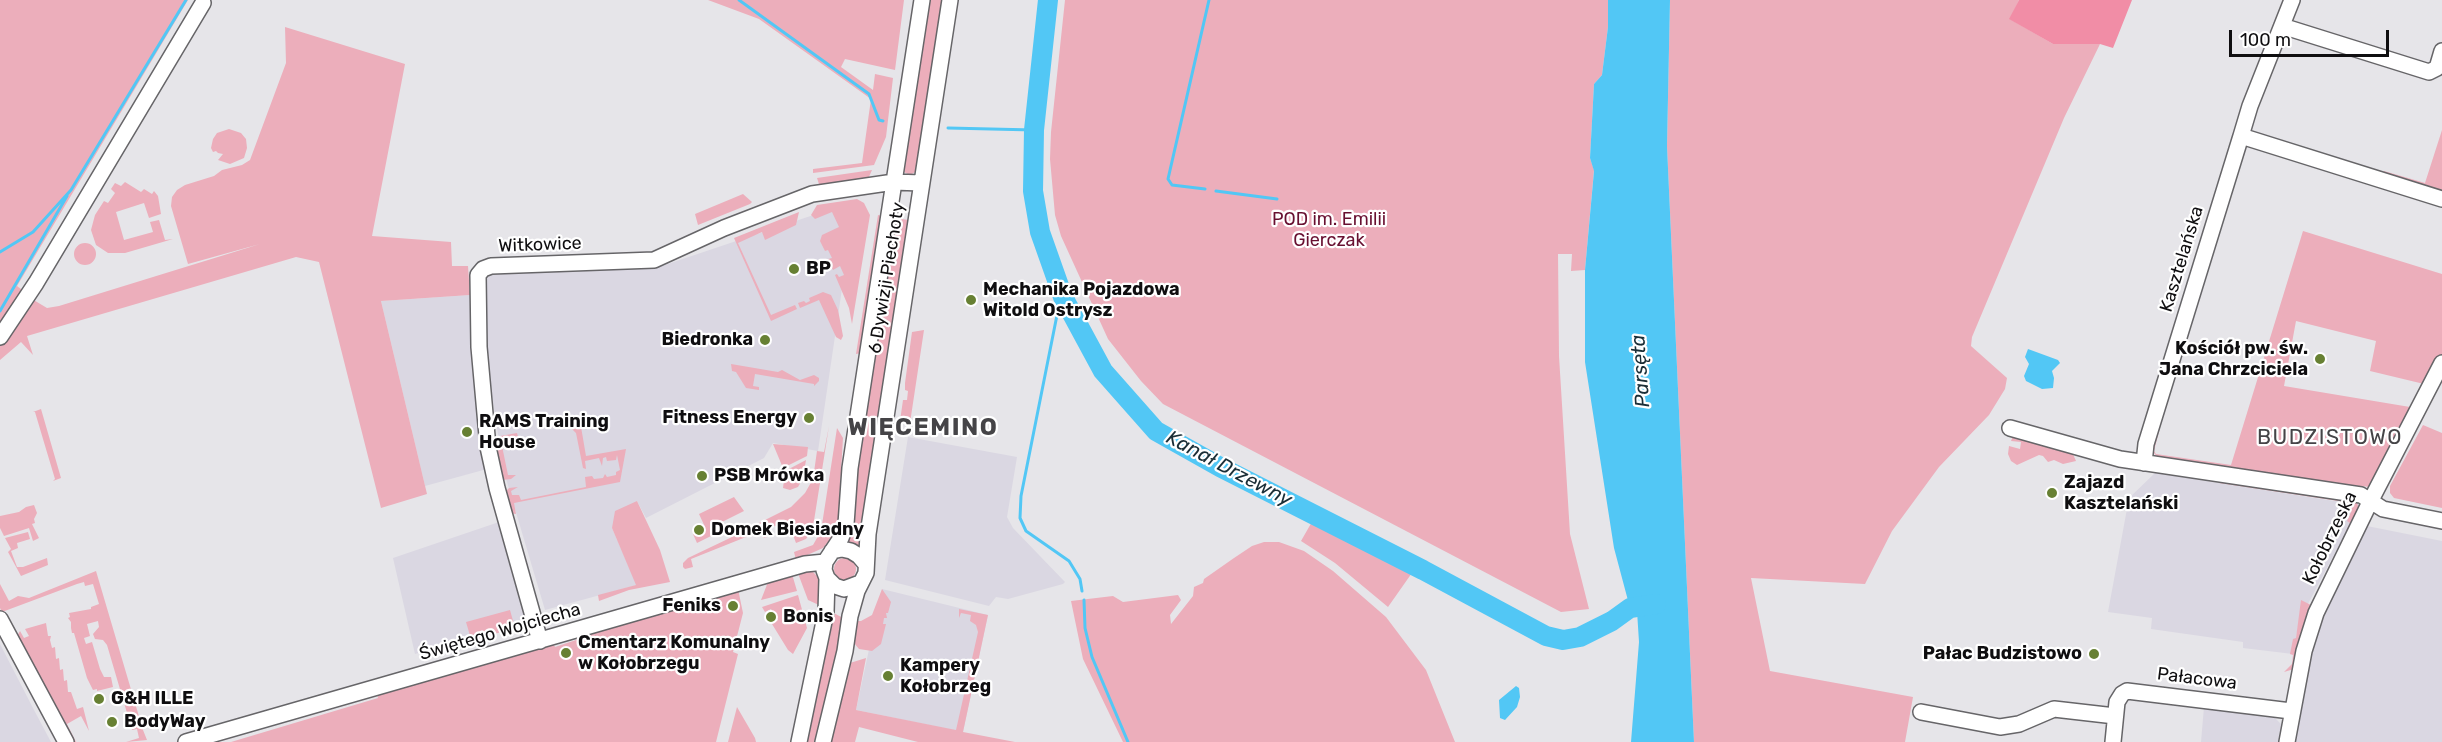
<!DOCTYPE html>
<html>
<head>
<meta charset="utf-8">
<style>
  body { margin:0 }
  #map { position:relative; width:2442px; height:742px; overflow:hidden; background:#e6e5e9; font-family:Rubik,sans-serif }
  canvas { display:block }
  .scale { position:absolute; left:2229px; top:30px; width:160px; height:27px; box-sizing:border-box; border:3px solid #0f0e10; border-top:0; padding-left:8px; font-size:18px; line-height:21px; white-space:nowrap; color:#0f0e10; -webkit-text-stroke:4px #fff; paint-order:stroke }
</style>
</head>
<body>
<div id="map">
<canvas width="2442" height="742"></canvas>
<div class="scale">100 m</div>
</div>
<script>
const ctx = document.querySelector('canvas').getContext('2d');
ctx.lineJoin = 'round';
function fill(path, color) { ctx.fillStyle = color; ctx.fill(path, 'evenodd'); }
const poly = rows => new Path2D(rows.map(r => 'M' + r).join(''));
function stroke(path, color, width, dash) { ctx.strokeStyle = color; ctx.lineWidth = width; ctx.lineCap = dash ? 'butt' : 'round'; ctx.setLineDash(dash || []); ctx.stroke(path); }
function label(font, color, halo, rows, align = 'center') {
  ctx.font = font + ' Rubik,sans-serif'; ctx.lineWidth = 4.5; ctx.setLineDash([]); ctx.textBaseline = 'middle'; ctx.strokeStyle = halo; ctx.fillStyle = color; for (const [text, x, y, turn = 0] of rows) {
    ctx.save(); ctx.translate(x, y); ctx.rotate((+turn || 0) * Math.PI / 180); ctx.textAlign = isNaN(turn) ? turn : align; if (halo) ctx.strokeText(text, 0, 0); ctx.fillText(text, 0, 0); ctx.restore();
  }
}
fill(poly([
  [855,201,818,451,773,443,764,458,646,518,637,501,612,528,637,585,545,610,504,472,486,358,484,275,489,273,662,266],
  [470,295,474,375,487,469,425,486,381,301],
  [908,437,1017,457,1007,517,1013,528,1065,582,1063,584,1008,599,996,597,989,606,885,580],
  [2155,473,2360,505,2299,621,2293,654,2243,648,2243,642,2151,629,2152,618,2108,612,2129,498],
  [502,521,531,623,415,654,393,558],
  [2367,526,2442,541,2442,742,2294,742,2304,679,2317,629,2328,601],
  [882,589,988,615,963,732,856,710],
  [0,644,34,710,51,742,0,742],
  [2204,707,2275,718,2281,724,2278,742,2201,742]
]), '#dad7e2');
fill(poly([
  [0,0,188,0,17,286,25,292,0,329],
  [708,0,904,0,895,70,845,59,841,67,873,90,875,74,893,78,886,137,874,165,813,173,813,169,862,163,871,99,759,19],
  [928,0,944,0,917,171,910,175,904,172,902,167],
  [1065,0,1608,0,1608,27,1602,75,1594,84,1590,158,1594,170,1585,270,1571,271,1572,254,1558,254,1559,356,1570,534,1589,609,1561,612,1163,404,1141,381,1108,339,1061,236,1055,215,1050,159,1051,132],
  [1670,0,2019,0,2010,19,2053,44,2100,44,2064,118,1972,337,1971,346,2007,378,2005,389,1989,415,1939,467,1892,531,1865,584,1751,578,1770,671,1913,697,1905,742,1694,742,1667,146],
  [285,27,405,64,372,236,451,242,452,266,468,266,470,295,381,301,427,494,381,508,319,262,296,257,27,336,33,355,21,342,0,360,0,344,32,299,47,308,59,306,260,244,188,264,171,206,172,197,177,190,185,185,214,176,222,170,242,165,250,160,286,63],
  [229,129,241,133,246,139,247,148,244,158,230,164,218,160,223,154,218,153,216,151,213,152,211,148,213,139,217,133],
  [2442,130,2442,194,2383,174,2384,171,2425,183],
  [872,170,868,179,824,185,819,184,817,178],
  [125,182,141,192,144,189,152,194,154,191,158,196,161,214,149,218,144,203,116,212,124,240,153,232,150,222,159,220,165,240,173,239,125,253,108,253,96,245,91,230,95,215,104,201,108,203,115,193,111,189,115,183,121,186],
  [743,194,752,202,750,204,698,225,695,214],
  [857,199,864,203,870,215,852,324,849,308,835,275,837,274,839,277,844,275,840,266,833,270,828,259,832,258,828,250,825,251,820,241,822,235,839,227,832,212,815,219,811,215,817,205],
  [799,212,796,225,765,240,762,232,738,243,771,315,795,305,797,309,771,321,734,238],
  [878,215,882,216,861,353,856,354],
  [894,218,909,220,859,551,845,546],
  [2303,231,2442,274,2442,354,2428,381,2424,384,2370,371,2376,341,2296,321,2284,386,2410,407,2369,487,2363,486,2361,489,2159,459,2154,453,2151,446,2157,423,2161,422,2162,419,2154,451,2156,454,2231,465],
  '74 254a11 11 0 1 1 22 0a11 11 0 1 1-22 0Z',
  [823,292,831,295,838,310,843,336,841,340,836,337,819,300,800,308,798,303,804,301,806,303,810,301,809,298],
  [924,330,910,423,900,421,903,400,907,400,908,391,905,390,905,383,912,332],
  [731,364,778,372,782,370,800,380,814,375,819,378,819,381,814,386,814,384,755,374,753,386,759,387,759,390,746,388,736,372,732,371],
  [41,409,61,478,53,481,55,479,43,439,35,412,33,412],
  [580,421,586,456,626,449,620,482,514,503,516,514,509,513,504,493,509,488,518,487,511,491,512,495,519,495,521,500,586,487,585,477,592,476,594,479,603,478,605,474,607,477,616,475,616,472,620,470,617,455,616,460,607,461,606,457,603,458,602,466,599,458,585,461,586,469,583,468,576,433,570,427,557,428,555,426],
  [2423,425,2442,433,2442,508,2394,498,2390,493,2390,486],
  [829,426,813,527,811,532,806,539,796,543,793,535,799,532,796,526,790,528,787,521,765,530,767,537,764,538,755,525,791,507,805,493,813,479,817,451,824,452],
  [837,428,843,438,838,521,832,537,823,548,796,560,794,552,813,545,821,531],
  [517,433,519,440,516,436,509,438,509,443,502,446,508,475,516,475,511,479,502,480,489,438],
  [2013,436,2072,452,2076,461,2063,464,2054,460,2048,462,2043,456,2039,455,2017,465,2011,461,2008,454,2009,446,2020,449,2021,442,2011,441],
  [773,444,808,447,807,456,783,468],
  [806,460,803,478,798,487,790,490,783,488,785,471],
  [2228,480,2357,501,2359,512,2352,526,2346,531,2350,523,2347,521,2351,512,2345,502,2219,483],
  [734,497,744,511,712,527,715,534,697,543,693,534,705,527,699,514],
  [637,501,660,550,670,582,629,590,599,601,598,595,636,585,612,528,615,511],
  [34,505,37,513,34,519,35,523,32,524,39,538,33,541,29,528,4,536,0,528,0,516,19,512,26,507],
  [1313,520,1414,570,1388,607,1335,563,1301,541],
  [753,527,756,533,691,559,693,567,685,569,683,567,683,563,688,558],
  [28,532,30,539,17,543,18,548,11,551,17,567,23,567,47,558,48,565,21,576,8,552,11,549,5,538],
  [1264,542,1279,542,1304,551,1333,571,1386,617,1426,670,1455,742,1123,742,1083,659,1071,601,1113,596,1123,602,1178,595,1181,600,1170,615,1171,624,1193,596,1194,587,1203,583,1204,579,1234,558,1252,546],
  '834 569a11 11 0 1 1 22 0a11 11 0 1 1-22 0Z',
  [811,570,819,578,821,606,808,600,799,576,799,571],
  [96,571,143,730,147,740,126,742,139,738,137,729,132,730,107,645,103,640,95,639,93,634,99,627,98,621,87,624,90,636,84,638,86,644,92,642,100,669,104,677,111,677,113,687,97,691,97,689,93,690,87,678,74,633,72,633,71,628,71,622,68,618,70,617,69,613,91,609,91,607,99,604,93,584,85,586,84,582,77,584,2,612,0,608,0,584,9,601,18,596,29,598],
  [792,574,797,591,761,600,768,582],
  [738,589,743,613,733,652,738,654,716,742,231,742,378,698,377,694,553,643,555,647,576,640,577,637],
  [882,589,891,602,888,613,886,613,887,618,884,618,883,624,886,624,881,644,872,651,859,649,854,643,856,621,861,621,872,615],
  [798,595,807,628,793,654,788,650,772,624,778,620,771,609,765,612,762,607],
  [2301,600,2313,606,2294,669,2284,672,2292,664,2293,655,2290,654,2293,639,2296,638],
  [959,609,988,615,963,732,1015,742,918,742,859,727,855,742,829,742,848,667,850,663,866,658,856,710,956,730,978,632,976,625,970,621,971,615,961,613,959,618],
  [510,610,515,628,450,647,449,645,471,639,466,622],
  [832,612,843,618,842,636,817,742,805,742],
  [46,623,48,636,51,636,50,640,52,648,55,647,56,659,59,658,60,670,63,669,64,681,67,680,68,692,71,692,77,709,83,707,89,731,81,716,67,724,76,742,71,742,17,636,20,631,24,638,29,636,25,629],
  [737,707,755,738,756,742,728,742]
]), '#ecaebb');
fill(poly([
  [2019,0,2132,0,2113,48,2100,44,2053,44,2009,19]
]), '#f18da6');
fill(poly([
  [1608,0,1670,0,1667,146,1694,742,1631,742,1639,642,1637,611,1630,608,1614,548,1585,362,1585,270,1594,171,1590,158,1594,84,1602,75,1608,27],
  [2028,349,2058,360,2060,363,2052,371,2054,378,2053,388,2042,389,2026,381,2024,376,2029,364,2025,357],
  [1516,686,1519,688,1520,697,1517,707,1505,720,1500,718,1499,700]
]), '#52c7f5');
stroke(poly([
  [739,0,869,94,879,120,883,121],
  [948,128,1034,130],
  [1205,189,1172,185,1168,179,1209,0],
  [1216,191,1277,199],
  [0,252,33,232,71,190,186,0],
  [1063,297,1060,300,1021,496,1020,518,1026,531,1069,561,1080,579,1082,591],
  [0,311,67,196],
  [1084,600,1085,628,1092,657,1128,742]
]), '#52c7f5', 3);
stroke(poly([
  [1048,0,1034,130,1033,191,1040,232,1063,297,1103,371,1156,431,1220,467,1423,570,1546,636,1563,640,1580,637,1612,621,1630,608,1656,604]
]), '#52c7f5', 20);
const minor = poly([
  [2282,26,2429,72,2437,68,2442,51],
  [2241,136,2250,106,2292,0],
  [0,337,36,283,203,3],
  [2010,428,2120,459,2361,495,2383,509,2442,521],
  [2144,463,2146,444,2241,136,2442,199],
  [832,551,842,549,851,551,859,556,865,563],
  [827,578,835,586,844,589,860,583],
  [0,619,66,742],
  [540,641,497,488,488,447,479,347,478,275,483,269,491,266,654,260,724,228,812,194,894,182,921,183],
  [1921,712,2000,727,2019,724,2054,709,2115,716],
  [186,742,805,564,825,562],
  [799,742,826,612,827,578,824,570,825,562,841,538,846,524,850,468,922,0],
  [823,742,845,651,850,616,857,591,866,573,868,534,950,0],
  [2113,742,2117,702,2122,694,2127,691,2291,711],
  [2287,742,2304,651,2316,613,2371,500,2442,363]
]);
stroke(minor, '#666568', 18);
stroke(minor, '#fff', 15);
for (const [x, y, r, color] of [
  [794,269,6,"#678033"],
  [971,300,6,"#678033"],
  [765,340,6,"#678033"],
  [2320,359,6,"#678033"],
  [809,418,6,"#678033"],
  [467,432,6,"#678033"],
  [702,476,6,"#678033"],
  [2052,493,6,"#678033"],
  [699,530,6,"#678033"],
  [733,606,6,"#678033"],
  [771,617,6,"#678033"],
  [566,653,6,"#678033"],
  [2094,654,6,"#678033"],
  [888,676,6,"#678033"],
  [99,699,6,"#678033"],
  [112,722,6,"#678033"]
]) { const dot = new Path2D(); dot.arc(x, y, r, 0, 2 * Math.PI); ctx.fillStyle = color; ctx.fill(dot); stroke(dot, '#fff', 2); }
label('18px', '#681031', '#fff', [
  ["POD im. Emilii",1329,220],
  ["Gierczak",1329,241]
]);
label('18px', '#0f0e10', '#fff', [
  ["Witkowice",540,245,-2],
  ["Kasztelańska",2182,259,-73],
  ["6 Dywizji Piechoty",887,278,-81],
  ["Kołobrzeska",2330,538,-64],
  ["Świętego Wojciecha",500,632,-16],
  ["Pałacowa",2197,679,7]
]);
label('bold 18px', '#0f0e10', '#fff', [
  ["BP",806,269],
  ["Mechanika Pojazdowa",983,290],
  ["Witold Ostrysz",983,311],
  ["Biedronka",753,340,"right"],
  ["Kościół pw. św.",2308,349,"right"],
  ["Jana Chrzciciela",2308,370,"right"],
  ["Fitness Energy",797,418,"right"],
  ["RAMS Training",479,422],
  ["House",479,443],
  ["PSB Mrówka",714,476],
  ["Zajazd",2064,483],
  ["Kasztelański",2064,504],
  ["Domek Biesiadny",711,530],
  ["Feniks",721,606,"right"],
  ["Bonis",783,617],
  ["Cmentarz Komunalny",578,643],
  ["w Kołobrzegu",578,664],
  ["Pałac Budzistowo",2082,654,"right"],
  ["Kampery",900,666],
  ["Kołobrzeg",900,687],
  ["G&H ILLE",111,699],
  ["BodyWay",124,722]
], 'left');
label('italic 20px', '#1a2e37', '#fff', [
  ["Parsęta",1641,371,-94],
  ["Kanał Drzewny",1229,469,28]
]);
ctx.letterSpacing = '1.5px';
label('21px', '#454447', '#fff', [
  ["BUDZISTOWO",2330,438]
]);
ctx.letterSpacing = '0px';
ctx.letterSpacing = '1.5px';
label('bold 24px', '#454447', '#fff', [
  ["WIĘCEMINO",923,428]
]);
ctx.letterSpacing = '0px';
</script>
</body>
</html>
